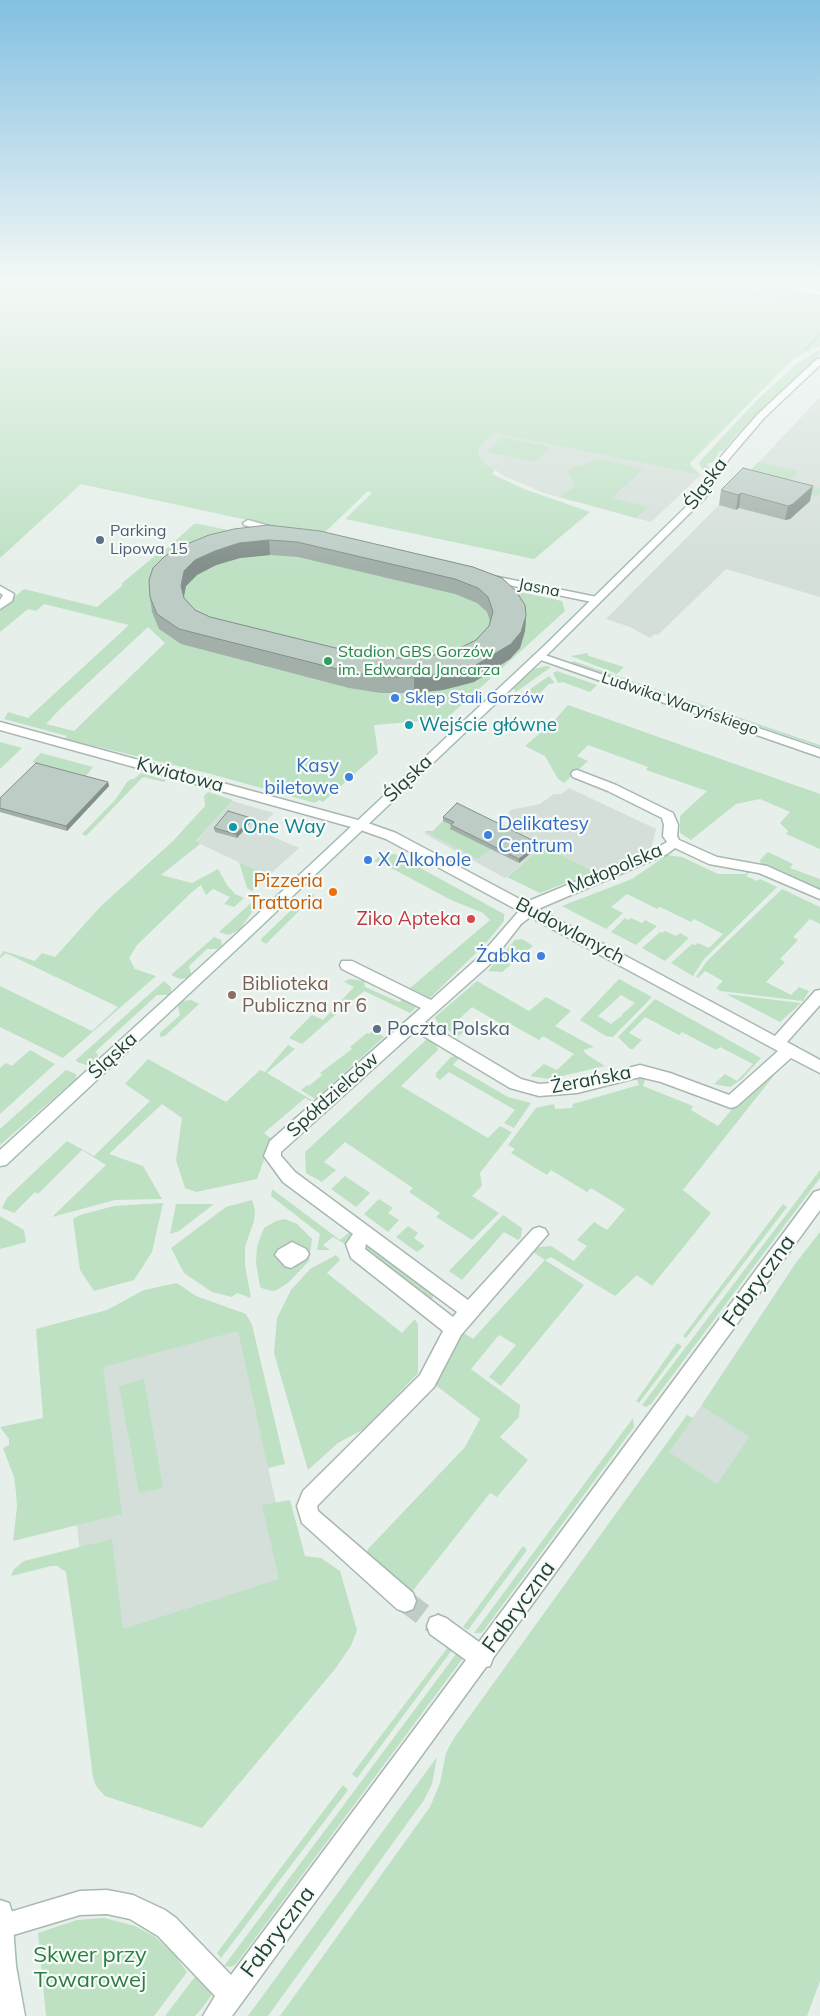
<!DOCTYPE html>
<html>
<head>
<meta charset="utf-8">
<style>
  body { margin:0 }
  canvas { display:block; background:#e6efea }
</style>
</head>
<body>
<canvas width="820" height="2016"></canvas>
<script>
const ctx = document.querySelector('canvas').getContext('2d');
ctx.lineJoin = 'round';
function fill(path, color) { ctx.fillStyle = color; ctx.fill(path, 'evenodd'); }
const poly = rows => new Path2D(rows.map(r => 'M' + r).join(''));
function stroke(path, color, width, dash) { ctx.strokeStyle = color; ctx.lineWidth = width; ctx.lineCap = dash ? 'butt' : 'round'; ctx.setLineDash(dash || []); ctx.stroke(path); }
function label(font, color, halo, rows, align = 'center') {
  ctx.font = font + ' Mulish,sans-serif'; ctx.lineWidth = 4.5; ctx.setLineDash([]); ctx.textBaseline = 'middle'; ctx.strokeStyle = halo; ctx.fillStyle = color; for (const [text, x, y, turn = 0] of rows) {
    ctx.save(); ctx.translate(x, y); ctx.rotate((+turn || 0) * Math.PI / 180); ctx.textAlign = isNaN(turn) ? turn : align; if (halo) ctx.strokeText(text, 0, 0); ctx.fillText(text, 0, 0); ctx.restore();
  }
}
fill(poly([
  [820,397,820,597,726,569,658,635,655,634,650,638,630,627,606,619,717,507],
  [493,433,701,475,651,522,544,493,504,476,484,462,478,454,479,449],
  [569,788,656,829,651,849,597,872,544,846,505,878,425,834,425,831,433,831,456,807,493,825,498,822,512,829,507,820,510,810,540,804,554,794,562,794],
  [232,801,274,813,257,830,299,848,268,876,196,842],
  [236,1320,295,1591,90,1645,59,1361],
  [701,1406,749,1437,717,1484,668,1452]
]), '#d4dfd9');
fill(poly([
  [0,284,820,284,820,346,794,358,690,463,691,466,701,475,493,433,479,449,478,454,484,462,495,470,492,474,524,489,590,512,534,559,345,519,372,493,368,491,321,536,81,484,0,558],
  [820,349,820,355,737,434,723,451,720,451,712,463,709,463,707,466,710,467,706,472,701,468,699,463,702,459,757,400,796,364],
  [502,437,551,447,536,462,486,452],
  [601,459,643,469,612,498,648,507,636,518,560,497,575,486,567,470],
  [758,462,799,471,790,481,820,488,820,493,816,497,749,472],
  [194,524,199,524,281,541,311,543,473,582,562,601,565,611,446,719,374,725,378,753,323,802,319,800,315,803,211,774,65,739,67,736,4,719,8,712,28,718,129,625,44,604,36,611,28,609,0,632,0,609,24,589,97,607,123,585,121,584,162,550,165,550],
  [148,627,165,643,74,731,46,724,60,709],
  [587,653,589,656,624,667,617,674,571,656],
  [573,661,820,745,820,747,572,663],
  [546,666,551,667,516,692,513,688,522,679,534,669],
  [565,669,820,756,820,758,564,670],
  [557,671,597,685,590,692,563,682,558,683,553,673],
  [549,676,555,683,549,684,535,698,523,694],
  [568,705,820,794,820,849,786,834,788,831,780,823,790,812,760,799,736,804,691,840,680,833,680,816,707,791,646,770,648,767,588,745,577,756,588,761,564,783,558,779,545,756,525,746,552,723],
  [0,742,22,748,0,769],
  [41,753,93,767,86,776,32,762],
  [141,773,166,780,164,782,143,777,86,836,82,834,115,800,127,782,131,779,134,779],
  [208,792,233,800,196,841,200,844,161,875,192,883,218,869,227,885,235,894,244,898,234,907,224,904,230,897,213,889,206,895,201,885,192,892,137,945,129,958,135,969,156,976,63,1058,0,1027,0,986,92,1031,118,1007,6,953,0,958,0,956,4,951,35,961,42,953,55,957,101,906,173,841,205,806,204,796],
  [443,821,454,827,491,849,478,859,425,831,433,831],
  [544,846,590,869,591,873,540,893,507,877],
  [768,852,793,864,790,868,820,879,820,895,762,869,760,860],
  [395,854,504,914,504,921,486,943,430,998,410,988,490,920,483,913,451,900,395,870,374,861,381,855],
  [667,855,682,857,718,874,746,874,746,868,752,869,746,876,757,881,760,879,777,887,704,959,693,976,671,963,692,944,695,945,698,943,709,948,723,934,694,919,691,922,660,907,657,909,627,894,611,907,623,913,606,929,562,906,632,879],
  [239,862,268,876,252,891,247,888],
  [782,889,820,907,820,924,810,919,793,937,798,940,780,959,785,962,766,982,791,995,799,987,809,991,803,1001,720,991,716,988,723,981,705,971,698,978,696,977,707,961],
  [309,893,315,895,266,944,261,941,261,939],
  [253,901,256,903,256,907,239,930,229,935,219,932],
  [625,918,628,920,631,918,642,923,645,920,657,926,636,945,611,932],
  [665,931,676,936,680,933,689,938,665,961,642,948,660,932,662,933],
  [214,937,221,940,222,945,218,949,207,949,189,966,191,974,187,978,180,979,171,975],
  [522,939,533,946,502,972,488,971,515,940],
  [349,979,364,981,365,987,399,1002,403,999,417,1006,410,1013,364,991,348,1004,341,1001,354,987,344,982],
  [619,979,652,997,613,1037,606,1036,580,1020],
  [621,995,635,1003,621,1015,623,1016,620,1017,611,1024,598,1016],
  [164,981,171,987,171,992,169,995,157,995,95,1052,97,1053,98,1061,86,1065,77,1062,76,1060],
  [477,981,529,1011,546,997,571,1011,555,1026,594,1047,583,1050,586,1054,605,1066,549,1079,530,1076,544,1064,557,1070,574,1054,543,1036,539,1040,507,1022,503,1025,472,1007,455,1023,467,1030,458,1036,439,1025,435,1017],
  [726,994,801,1003,780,1022],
  [655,999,761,1058,742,1079,730,1087,714,1084,725,1074,737,1081,753,1064,720,1047,716,1050,682,1032,679,1035,645,1017,629,1033,642,1040,633,1049,630,1049,618,1037],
  [191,1000,199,1004,165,1036,160,1037,160,1033,180,1015,178,1006,182,1001],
  [336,1006,342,1009,302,1044,289,1038,312,1015,323,1020],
  [374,1030,384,1037,315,1099,301,1090,307,1085,309,1086,322,1075,320,1073,352,1049,350,1047,367,1033,369,1034],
  [427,1039,436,1044,438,1050,401,1086,488,1138,500,1126,512,1132,480,1173,482,1186,472,1196,499,1213,472,1240,436,1217,440,1213,409,1192,413,1188,345,1142,324,1162,336,1170,322,1182,306,1173,305,1152],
  [288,1045,295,1049,267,1073,315,1102,316,1104,305,1098,264,1133,274,1141,269,1146,257,1179,196,1192,185,1188,176,1160,182,1118,162,1104,109,1154,143,1166,162,1199,115,1200,52,1217,106,1165,82,1150,38,1194,35,1192,14,1213,2,1208,7,1198,67,1141,94,1156,150,1101,125,1084,148,1059,226,1102,260,1070,265,1072],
  [30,1050,55,1064,0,1114,0,1068,6,1063,12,1066],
  [457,1056,460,1057,453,1065,508,1097,531,1103,514,1128,504,1123,515,1110,449,1072,440,1080,436,1077,436,1073,451,1057],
  [780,1068,683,1190,711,1213,652,1286,637,1275,615,1296,551,1257,545,1260,584,1285,501,1386,489,1377,516,1345,499,1335,471,1369,520,1405,519,1417,500,1437,528,1460,497,1497,490,1493,411,1593,393,1581,367,1553,368,1549,465,1447,480,1419,434,1384,461,1331,473,1339,545,1260,533,1252,540,1247,551,1246,574,1261,587,1246,577,1240,594,1222,607,1230,625,1209,591,1188,587,1192,551,1170,547,1175,511,1153,515,1149,508,1145,536,1108,554,1104,555,1109,572,1108,573,1104,639,1085,636,1077,640,1076,646,1077,643,1086,693,1106,691,1110,718,1126,733,1108],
  [66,1070,76,1074,76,1079,0,1145,0,1129],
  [820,1170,820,1178,651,1404,646,1407,642,1405],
  [345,1176,370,1193,356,1207,331,1189],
  [272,1189,340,1240,350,1232,353,1236,345,1244,333,1237,323,1245,330,1250,317,1250,320,1234,271,1196],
  [379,1199,393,1208,388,1213,399,1220,388,1232,364,1214],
  [252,1200,255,1210,254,1221,245,1247,245,1265,251,1298,237,1293,232,1297,212,1292,184,1273,171,1248,226,1207],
  [163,1203,152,1252,134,1280,94,1291,80,1270,73,1219,80,1215,114,1206],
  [176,1204,214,1204,179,1231,170,1234],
  [783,1204,787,1207,686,1338,683,1336],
  [503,1215,522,1228,521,1237,518,1240,504,1232,462,1280,449,1271],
  [0,1216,24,1230,26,1242,0,1249],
  [285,1219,297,1224,312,1239,309,1261,289,1282,277,1290,273,1291,264,1289,260,1287,256,1263,257,1246,264,1228,276,1221],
  [408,1226,418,1233,414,1238,425,1246,417,1252,396,1237],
  [820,1232,820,1981,807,2016,280,2016,430,1807,440,1783,446,1753,454,1738,687,1415,693,1418,669,1452,717,1484,749,1437,701,1406,795,1264],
  [365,1244,433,1294,433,1298,430,1300,362,1249],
  [336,1255,340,1260,327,1273,402,1333,415,1319,418,1325,418,1373,366,1428,338,1443,308,1470,274,1353,277,1318,291,1290,310,1269],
  [177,1283,196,1296,246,1314,252,1325,285,1464,268,1468,238,1331,103,1367,122,1514,13,1541,17,1507,16,1492,14,1477,3,1448,9,1445,9,1439,0,1427,43,1418,36,1329,107,1310,144,1290],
  [677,1343,682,1346,639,1403,636,1401],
  [144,1379,163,1488,139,1493,119,1386],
  [633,1418,634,1427,484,1630,481,1633,474,1633],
  [290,1500,305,1556,321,1558,340,1571,357,1630,351,1646,335,1669,202,1828,105,1796,96,1786,93,1778,77,1648,66,1572,57,1566,51,1566,11,1576,14,1569,24,1561,112,1539,123,1629,279,1579,262,1505],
  [523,1546,527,1550,468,1630,463,1627],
  [451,1643,455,1646,357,1778,352,1774],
  [459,1650,463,1658,236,1964,231,1967,224,1966],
  [437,1757,432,1784,424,1800,268,2016,248,2016],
  [343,1785,348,1790,221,1958,217,1953],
  [104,1918,135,1926,154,1936,174,1954,187,1972,154,2016,46,2016,38,1933,77,1920],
  [201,1969,213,1986,211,1996,202,2008,195,2016,165,2016]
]), '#bee1c4');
stroke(poly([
  [695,284,764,297,820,300],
  [805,350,820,334]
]), '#8cd1d6', 2.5);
stroke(poly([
  [405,1601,438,1626]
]), '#bfcdc6', 22, [22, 11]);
const street = poly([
  [764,284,782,284,820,291,820,295,764,284],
  [817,359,820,359,820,365,764,418,729,459,704,499,698,499,696,497,720,458,736,439,758,414,817,359],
  [248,520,284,530,285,532,280,535,244,525,243,523,248,520],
  [488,575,597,597,602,600,597,603,484,580,483,578,484,576,488,575],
  [0,586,14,594,12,601,0,609,0,600,3,595,0,593,0,586],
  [539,653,820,749,820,757,535,658,533,656,539,653],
  [0,722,365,822,396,833,527,903,531,900,657,848,667,842,663,836,664,825,662,818,608,791,573,777,571,774,573,771,577,770,616,785,673,813,678,825,677,836,679,840,717,857,767,866,820,890,820,899,759,873,709,864,675,848,667,854,538,909,775,1036,815,991,820,990,820,1005,787,1042,820,1060,820,1073,791,1058,737,1106,731,1108,661,1082,640,1077,577,1093,539,1096,510,1088,415,1031,281,1152,281,1156,295,1172,468,1300,533,1229,539,1227,545,1229,548,1234,461,1335,434,1387,317,1506,318,1511,413,1593,416,1601,413,1609,405,1612,397,1609,302,1523,297,1506,303,1491,420,1375,443,1331,351,1258,346,1244,353,1234,283,1182,264,1156,270,1141,421,1008,342,969,340,965,342,961,352,961,431,1000,479,957,519,911,386,839,355,828,0,730,0,722],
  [530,917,778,1051,729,1095,670,1073,640,1065,577,1081,539,1084,521,1079,425,1022,489,965,521,924,530,917],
  [366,1244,457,1312,453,1317,365,1249,366,1244],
  [820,1190,820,1210,493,1658,490,1666,486,1667,232,2016,203,2016,215,1996,158,1936,130,1919,107,1914,80,1915,0,1939,0,1915,80,1891,107,1890,133,1895,165,1910,176,1918,231,1975,466,1660,430,1634,427,1626,430,1618,438,1615,446,1618,479,1642,814,1192,820,1190],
  [292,1242,306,1249,309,1254,306,1259,291,1268,285,1266,275,1255,278,1250,292,1242]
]);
const secondary = poly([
  [701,494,706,497,704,499,552,650,240,946,6,1165,0,1166,0,1150,230,940,544,646,698,495,701,494],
  [0,1900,9,1903,12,1912,16,1966,25,2016,0,2016,0,1900]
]);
stroke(street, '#a8b8b1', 3);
stroke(secondary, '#a3bcb1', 3);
fill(street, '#fff');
fill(secondary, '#fff');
fill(poly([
  [721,490,810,501,790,519,785,520,739,508,736,510,719,505],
  [320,531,473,567,526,616,525,631,520,648,510,659,474,682,443,690,414,693,381,693,349,688,181,644,159,629,152,612,150,597,165,556],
  [270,555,298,557,455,594,477,603,487,612,490,621,489,626,476,640,454,651,420,658,391,658,364,655,210,617,195,610,184,598,184,596,186,586,197,575,216,565,240,558],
  [108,782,109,786,67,831,0,812,0,798],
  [443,817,538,843,538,847,519,863,450,829,451,825,443,821],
  [251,818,251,822,237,838,215,832,214,828]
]), '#a3b0aa');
fill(poly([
  [813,486,810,501,790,519,785,520,788,506],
  [741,493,739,508,736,510,738,495],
  [269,540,270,555,240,558,216,565,197,575,186,586,183,601,181,586,184,571,195,560,215,551,239,543],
  [526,616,525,631,520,648,510,659,474,682,443,690,414,693,414,677],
  [108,782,109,786,67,831,66,826],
  [251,818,251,822,237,838,236,834],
  [538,843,538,847,519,863,519,859]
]), '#84908b');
const building = poly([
  [743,468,813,486,793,504,788,506,741,493,738,495,721,490,743,468],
  [268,525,320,531,473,567,502,578,516,591,525,605,526,616,521,632,511,644,474,666,444,674,414,677,381,677,349,672,179,629,157,614,150,597,149,580,153,568,165,556,187,544,209,535,234,529,268,525],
  [269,540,297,542,455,579,478,588,488,597,493,612,489,626,476,640,454,651,420,658,391,658,364,655,210,617,195,610,184,598,181,586,184,571,195,560,215,551,239,543,269,540],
  [36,763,108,782,66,826,0,808,0,798,36,763],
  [457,803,538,843,519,859,451,825,454,822,443,817,457,803],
  [228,811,251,818,236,834,214,828,228,811]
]);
fill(building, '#bdcdc6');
stroke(building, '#84908b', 1);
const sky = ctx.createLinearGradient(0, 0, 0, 566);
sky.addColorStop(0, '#83c0e1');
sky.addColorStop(0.5, '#f4f8f6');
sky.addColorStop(1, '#f4f8f600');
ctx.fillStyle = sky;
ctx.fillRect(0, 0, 820, 566);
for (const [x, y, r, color] of [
  [100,540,5,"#5c6f8a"],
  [328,661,5,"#2e9e5b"],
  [395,698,5,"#3f7fe0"],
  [409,725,5,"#0f9aa8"],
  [349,777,5,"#3f7fe0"],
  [233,827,5,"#0f9aa8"],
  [488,835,5,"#3f7fe0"],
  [368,860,5,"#3f7fe0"],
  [333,892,5,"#e8710a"],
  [471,919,5,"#e0444e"],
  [541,956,5,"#3f7fe0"],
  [232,995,5,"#8d6e63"],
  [377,1029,5,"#5c6f8a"]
]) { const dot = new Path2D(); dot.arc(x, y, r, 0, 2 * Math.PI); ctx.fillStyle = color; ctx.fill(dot); stroke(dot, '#f7fbf8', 2); }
label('16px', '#4e5e75', '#f7fbf8', [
  ["Parking",110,531],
  ["Lipowa 15",110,549]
], 'left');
label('16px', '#234337', '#f7fbf8', [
  ["Jasna",539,588,11],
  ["Ludwika Waryńskiego",680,704,19]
]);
label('16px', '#27864d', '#f7fbf8', [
  ["Stadion GBS Gorzów",338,652],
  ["im. Edwarda Jancarza",338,670]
], 'left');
label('16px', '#366cbe', '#f7fbf8', [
  ["Sklep Stali Gorzów",405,698]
], 'left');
label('19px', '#234337', '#f7fbf8', [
  ["Śląska",706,484,-54],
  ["Kwiatowa",180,775,15],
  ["Śląska",408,779,-44],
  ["Małopolska",615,869,-23],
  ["Budowlanych",570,931,28],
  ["Śląska",113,1056,-43],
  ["Żerańska",591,1080,-11],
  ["Spółdzielców",333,1095,-42]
]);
label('19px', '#0d838f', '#f7fbf8', [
  ["Wejście główne",419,725],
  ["One Way",243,827]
], 'left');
label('19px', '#366cbe', '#f7fbf8', [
  ["Kasy",339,766],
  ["biletowe",339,788],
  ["Delikatesy",498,824,"left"],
  ["Centrum",498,846,"left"],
  ["X Alkohole",378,860,"left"],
  ["Żabka",531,956]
], 'right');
label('19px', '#c56008', '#f7fbf8', [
  ["Pizzeria",323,881],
  ["Trattoria",323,903]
], 'right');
label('19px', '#be3a42', '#f7fbf8', [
  ["Ziko Apteka",461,919]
], 'right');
label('19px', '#785e54', '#f7fbf8', [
  ["Biblioteka",242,984],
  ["Publiczna nr 6",242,1006]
], 'left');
label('19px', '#4e5e75', '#f7fbf8', [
  ["Poczta Polska",387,1029]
], 'left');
label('22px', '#234337', '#f7fbf8', [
  ["Fabryczna",759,1281,-54],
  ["Fabryczna",519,1607,-54],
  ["Fabryczna",278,1932,-53]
]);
label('22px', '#2b7c43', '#f7fbf8', [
  ["Skwer przy",90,1955],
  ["Towarowej",90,1980]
]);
</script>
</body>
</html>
